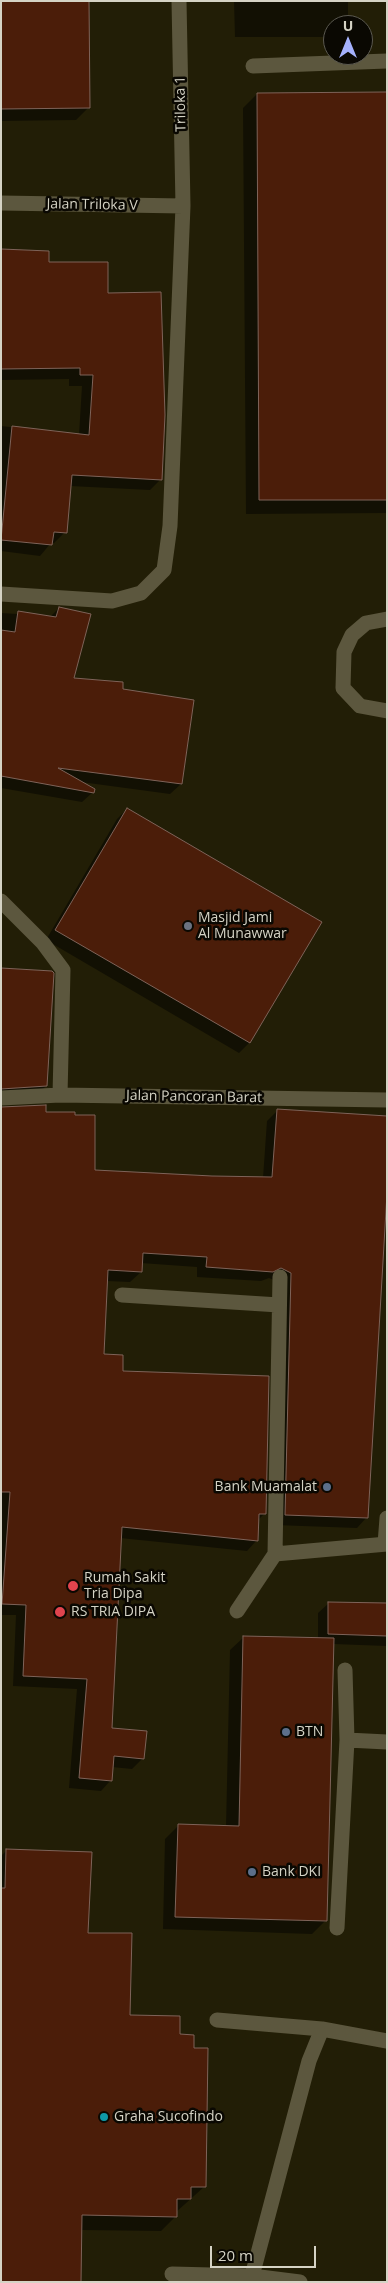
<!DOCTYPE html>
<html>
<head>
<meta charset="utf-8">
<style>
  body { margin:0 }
  #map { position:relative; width:388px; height:2283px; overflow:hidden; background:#221e06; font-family:"Open Sans",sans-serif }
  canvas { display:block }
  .frame { position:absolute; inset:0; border:2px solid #d5d3c5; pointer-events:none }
  .north { position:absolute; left:323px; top:15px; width:50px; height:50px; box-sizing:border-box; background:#0a0802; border:1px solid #5b5950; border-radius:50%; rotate:0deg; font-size:14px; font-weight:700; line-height:20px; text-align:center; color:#d5d3c5 }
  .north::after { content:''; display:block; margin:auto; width:18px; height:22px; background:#a5b1fc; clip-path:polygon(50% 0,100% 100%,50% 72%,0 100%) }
  .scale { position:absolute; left:210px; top:2246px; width:106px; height:22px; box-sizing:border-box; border:2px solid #d5d3c5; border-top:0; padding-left:6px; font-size:15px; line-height:18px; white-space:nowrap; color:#d5d3c5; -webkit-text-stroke:4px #0a0802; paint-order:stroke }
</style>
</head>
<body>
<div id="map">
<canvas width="388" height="2283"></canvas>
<div class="frame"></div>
<div class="north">U</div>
<div class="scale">20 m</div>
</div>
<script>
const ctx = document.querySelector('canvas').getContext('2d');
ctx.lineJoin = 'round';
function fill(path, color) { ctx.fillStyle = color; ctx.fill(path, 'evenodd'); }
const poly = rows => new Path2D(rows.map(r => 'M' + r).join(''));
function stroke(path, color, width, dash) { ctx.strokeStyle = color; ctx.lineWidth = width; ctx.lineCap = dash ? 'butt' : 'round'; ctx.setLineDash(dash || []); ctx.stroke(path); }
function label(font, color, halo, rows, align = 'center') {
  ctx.font = font + ' "Open Sans",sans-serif'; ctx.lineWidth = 5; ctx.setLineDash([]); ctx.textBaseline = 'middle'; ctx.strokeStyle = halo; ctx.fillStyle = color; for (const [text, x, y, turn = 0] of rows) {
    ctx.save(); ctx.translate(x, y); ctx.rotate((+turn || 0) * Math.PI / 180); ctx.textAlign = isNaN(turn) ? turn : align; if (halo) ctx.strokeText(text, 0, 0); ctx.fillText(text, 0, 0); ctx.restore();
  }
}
fill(poly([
  [1,1,89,107,76,120,1,121],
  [234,1,348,1,348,25,333,25,333,37,235,37],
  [387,93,387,513,246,514,243,108,257,94],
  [1,250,47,264,106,295,161,479,150,490,70,486,65,532,54,543,51,543,40,556,1,551,1,426,79,435,82,386,69,386,69,379,1,380],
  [59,608,72,679,121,690,181,784,170,794,81,782,93,792,82,802,1,788,1,613,17,614,18,613,50,617],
  [127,809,320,922,249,1043,239,1053,46,940,117,819],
  [1,1016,46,1086,36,1096,1,1098],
  [1,1109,44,1114,94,1171,263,1178,267,1121,277,1111,367,1517,357,1528,275,1525,281,1283,269,1278,261,1281,197,1277,197,1267,141,1263,141,1272,130,1282,107,1281,103,1355,265,1513,258,1520,257,1540,247,1551,120,1538,111,1729,143,1758,132,1769,112,1767,111,1780,101,1791,69,1788,77,1689,13,1686,16,1615,1,1615],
  [329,1603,387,1604,387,1646,333,1644,326,1920,312,1934,163,1929,165,1839,178,1826,226,1827,230,1650,244,1637,318,1639,318,1613],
  [7,1850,87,1934,129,2016,178,2035,205,2186,175,2213,175,2217,161,2231,81,2230,1,2282,1,1856]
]), '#0007');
const building = poly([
  [1,1,89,1,90,108,1,109,1,1],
  [387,92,387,500,259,500,257,93,387,92],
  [1,249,49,251,49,262,108,262,108,293,161,292,165,415,162,480,72,475,67,533,54,532,52,545,1,540,12,426,89,435,93,375,80,375,80,368,1,369,1,249],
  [59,607,91,614,74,678,123,682,123,689,194,700,182,784,58,768,95,789,94,793,1,776,1,630,15,632,18,611,56,617,59,607],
  [127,808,322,922,250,1043,55,930,127,808],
  [1,968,52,971,54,973,47,1086,1,1089,1,968],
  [46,1105,46,1112,75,1112,75,1115,95,1115,95,1170,212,1176,272,1177,277,1109,387,1116,387,1193,368,1518,285,1515,291,1273,281,1268,273,1272,206,1267,207,1257,143,1253,142,1272,108,1270,104,1354,123,1355,123,1371,269,1376,266,1514,259,1514,258,1541,122,1527,112,1728,147,1731,144,1759,114,1756,112,1781,79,1778,87,1679,23,1676,26,1605,2,1604,10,1492,1,1492,1,1107,46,1105],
  [328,1602,387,1603,387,1636,328,1634,328,1602],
  [243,1636,334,1638,327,1921,175,1917,178,1824,239,1826,243,1636],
  [6,1849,92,1852,88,1933,132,1933,130,2015,180,2016,180,2034,194,2035,194,2048,208,2048,206,2187,191,2187,191,2199,177,2199,177,2217,82,2215,81,2282,1,2282,1,1888,5,1888,6,1849]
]);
fill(building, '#4b1d09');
stroke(building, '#7e6359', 1);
stroke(poly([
  [253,66,387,61],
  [387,619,366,623,352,635,344,652,343,688,360,706,387,711],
  [347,1740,387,1742],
  [337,1928,347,1740,345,1670],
  [217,2020,322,2029,387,2041],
  [172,2274,252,2276,309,2061,322,2029],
  [249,2282,252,2276,300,2282]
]), '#5c573e', 15);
stroke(poly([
  [1,203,183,206],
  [1,594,112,601,141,593,164,570,170,526,183,206,179,1],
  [1,901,43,943,63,970,60,1095],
  [1,1098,60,1095,387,1100],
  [122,1295,279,1305],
  [385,1544,387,1518],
  [275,1554,387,1544],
  [237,1611,275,1554,280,1277]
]), '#5c573e', 15);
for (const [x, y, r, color] of [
  [188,926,5,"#6b7280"],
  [327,1487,5,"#5c6f8a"],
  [73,1586,6,"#e0444e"],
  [60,1612,6,"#e0444e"],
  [286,1732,5,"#5c6f8a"],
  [252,1872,5,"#5c6f8a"],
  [104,2117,5,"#0f9aa8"]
]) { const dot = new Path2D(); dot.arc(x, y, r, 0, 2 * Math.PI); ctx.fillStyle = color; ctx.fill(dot); stroke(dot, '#0a0802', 2); }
label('14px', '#d5d3c5', '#0a0802', [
  ["Triloka 1",181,104,-91],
  ["Jalan Triloka V",92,205,1],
  ["Jalan Pancoran Barat",194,1097,1]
]);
label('14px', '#d5d3c5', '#0a0802', [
  ["Masjid Jami",198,918],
  ["Al Munawwar",198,934],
  ["Bank Muamalat",317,1487,"right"],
  ["Rumah Sakit",84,1578],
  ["Tria Dipa",84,1594],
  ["RS TRIA DIPA",71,1612],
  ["BTN",296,1732],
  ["Bank DKI",262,1872],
  ["Graha Sucofindo",114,2117]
], 'left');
</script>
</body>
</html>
